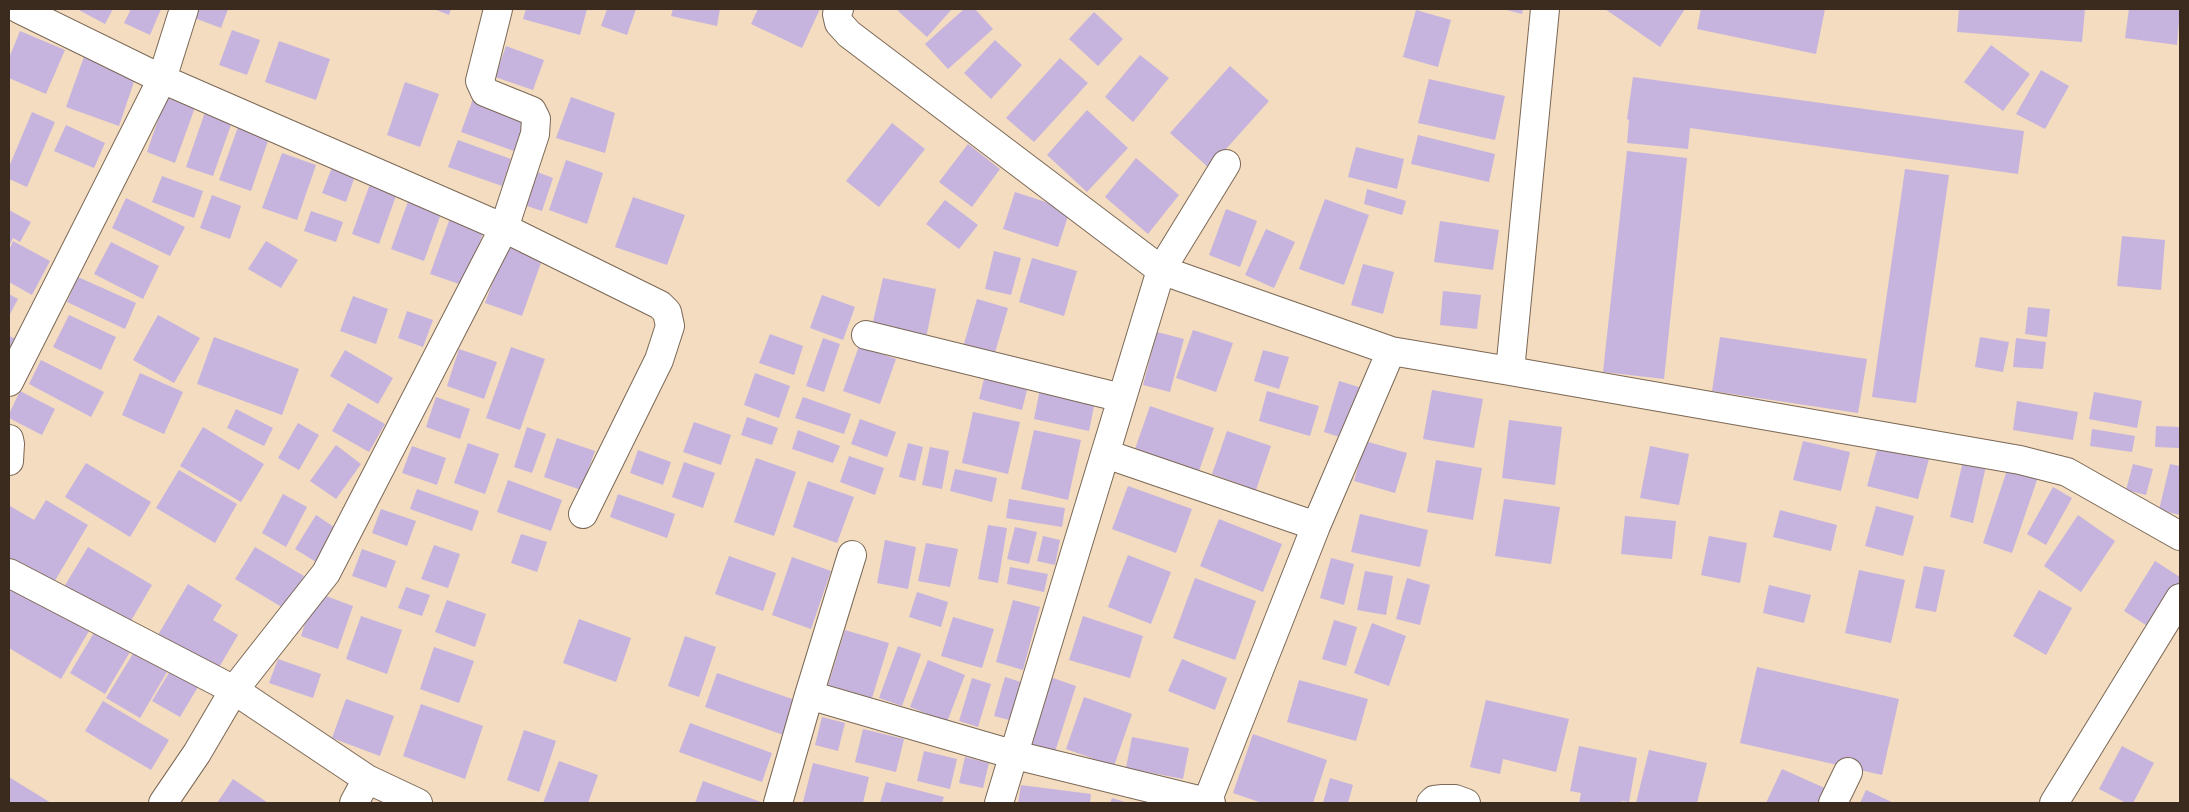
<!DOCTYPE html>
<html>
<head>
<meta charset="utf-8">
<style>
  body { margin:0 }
  #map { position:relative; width:2189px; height:812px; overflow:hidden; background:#f3dcbf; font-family:Cardo,serif }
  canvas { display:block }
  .frame { position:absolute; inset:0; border:10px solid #3b2a1e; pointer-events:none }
</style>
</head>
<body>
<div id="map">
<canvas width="2189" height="812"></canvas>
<div class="frame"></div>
</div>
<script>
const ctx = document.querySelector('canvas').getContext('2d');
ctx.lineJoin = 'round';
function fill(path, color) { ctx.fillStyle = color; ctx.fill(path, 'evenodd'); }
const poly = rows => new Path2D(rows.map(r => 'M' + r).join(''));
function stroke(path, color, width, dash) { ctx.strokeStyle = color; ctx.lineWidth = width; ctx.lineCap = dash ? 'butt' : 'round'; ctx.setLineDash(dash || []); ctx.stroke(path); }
fill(poly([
  [77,9,113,9,105,24],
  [131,9,161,9,150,35,124,23],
  [191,9,228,9,221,28,189,16],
  [434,9,451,9,449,15],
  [526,9,587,9,580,35,523,19],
  [607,9,636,9,627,35,601,26],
  [673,9,720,9,717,26,671,16],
  [758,9,820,9,802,48,751,24],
  [900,9,952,9,927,37,898,11],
  [964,9,975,9,993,29,948,69,925,44],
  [1503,9,1523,9,1522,14],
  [1605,9,1685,9,1660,47],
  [1701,9,1825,9,1816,54,1697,29],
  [1959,9,2085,9,2082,42,1957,32],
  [2129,9,2180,9,2177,45,2125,38],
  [1416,10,1451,20,1438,67,1403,57],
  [1094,12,1123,39,1098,66,1069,39],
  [232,30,260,40,247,75,219,65],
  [20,31,65,50,46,94,9,78,9,58],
  [995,40,1022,65,991,99,964,73],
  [279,41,330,59,316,100,265,82],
  [1991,45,2030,74,2003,111,1964,82],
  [506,46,544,60,533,90,495,77],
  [86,51,138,70,119,126,66,107],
  [1140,55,1169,78,1133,122,1105,97],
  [1060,58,1088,83,1034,142,1006,118],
  [1230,66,1269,101,1209,168,1170,133],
  [2041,70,2069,86,2045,129,2016,114],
  [1633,77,2024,131,2018,174,1690,128,1688,149,1627,143,1629,120,1627,119],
  [1429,79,1505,96,1495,140,1418,123],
  [405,82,439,94,420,147,387,135],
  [169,88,198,99,175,163,147,152],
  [474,96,527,115,514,151,461,132],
  [571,97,615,113,605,153,556,138],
  [1087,110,1128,148,1087,192,1047,155],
  [32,112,55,122,27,187,9,179,9,167],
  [205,112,232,122,213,176,186,167],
  [892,123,925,149,879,207,846,181],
  [66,125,105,143,94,168,54,151],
  [238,127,269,138,251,191,219,180],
  [1418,135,1495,154,1489,182,1411,164],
  [458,140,511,159,502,186,448,167],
  [968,144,1000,169,972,207,939,182],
  [1356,147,1404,159,1397,189,1348,177],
  [1627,151,1687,158,1664,379,1603,372],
  [282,153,316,165,297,220,262,208],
  [1136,158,1179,195,1148,234,1105,197],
  [566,160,603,173,587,224,549,210],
  [333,165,356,173,346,202,322,193],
  [527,168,553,178,542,211,515,202],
  [1905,169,1949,175,1916,403,1872,397],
  [162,176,203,191,194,218,152,202],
  [371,181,398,190,379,244,352,234],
  [1367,189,1406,201,1402,215,1364,204],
  [1015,192,1070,210,1058,247,1003,229],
  [212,195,241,206,230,239,200,228],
  [410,196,443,208,424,261,391,249],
  [633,197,685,215,667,265,615,247],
  [126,198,185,227,170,256,112,228],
  [1325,199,1369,215,1344,285,1299,269],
  [945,200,978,225,959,249,926,224],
  [1226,209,1257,221,1240,267,1209,255],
  [9,210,31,222,20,242,13,238,9,246],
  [311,211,343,222,336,242,304,231],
  [450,218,484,230,465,286,430,274],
  [1440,221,1499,230,1493,270,1434,262],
  [1266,229,1295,242,1274,288,1245,275],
  [2122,236,2165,240,2161,290,2117,286],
  [13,241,50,261,32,295,9,282,9,250],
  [266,241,298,260,281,288,248,269],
  [111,242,159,266,143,299,94,274],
  [507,244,543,257,522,316,485,303],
  [994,251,1021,258,1011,295,985,289],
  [1032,258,1077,271,1064,316,1019,302],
  [1363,264,1394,272,1383,314,1351,305],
  [78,277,136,303,125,329,67,302],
  [883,278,936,289,926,338,872,326],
  [1443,291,1481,295,1477,329,1440,325],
  [9,294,18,299,9,316],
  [822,295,855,307,843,340,810,328],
  [353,296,388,309,376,344,340,331],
  [977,299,1008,308,994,356,963,347],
  [2028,307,2050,309,2047,337,2025,334],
  [407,311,433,320,423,347,398,338],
  [69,315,116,337,101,370,53,347],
  [158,315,200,338,174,383,133,360],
  [1193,330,1233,343,1216,392,1176,378],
  [1157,332,1184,339,1170,392,1143,385],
  [770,334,803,346,794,375,759,363],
  [9,336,16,339,9,352],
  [214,337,299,369,282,415,197,384],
  [1720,337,1867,359,1858,413,1712,391],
  [1980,337,2009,342,2003,372,1975,367],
  [823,338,840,344,824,392,806,386],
  [2016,338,2046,342,2043,369,2013,367],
  [859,346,896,359,880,404,843,391],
  [511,347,545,359,520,430,486,418],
  [459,349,497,362,484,399,447,386],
  [345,350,393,378,378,404,330,376],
  [1263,350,1289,357,1279,389,1254,381],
  [41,360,104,392,91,417,29,384],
  [140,373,183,392,164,434,122,415],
  [755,373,790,386,779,418,744,405],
  [985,375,1028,386,1022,410,979,399],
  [1339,381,1362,388,1346,439,1324,432],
  [1040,389,1095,401,1089,431,1034,419],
  [1432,390,1483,399,1474,448,1423,439],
  [20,391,55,409,42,435,9,418,9,414],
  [1267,391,1319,406,1310,436,1259,421],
  [2094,392,2142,401,2137,428,2089,419],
  [436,397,470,409,460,439,426,427],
  [803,397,851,414,844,434,795,418],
  [2017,401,2078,412,2073,440,2013,430],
  [348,403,385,424,369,452,332,431],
  [1150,406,1214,428,1199,471,1135,449],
  [236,409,273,428,264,446,227,428],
  [973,412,1020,422,1008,474,962,463],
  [747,417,778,428,772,445,741,435],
  [860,419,896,432,887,457,851,444],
  [1509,420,1562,427,1555,485,1502,478],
  [694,422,731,435,721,465,683,452],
  [298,423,319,435,299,470,278,458],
  [2156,426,2180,427,2180,448,2155,447],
  [203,427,264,464,241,502,180,466],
  [527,427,546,434,532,473,514,467],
  [2092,429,2135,436,2132,452,2090,446],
  [798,430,840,446,833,463,792,449],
  [1034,430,1081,440,1068,500,1021,489],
  [1227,431,1271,446,1256,490,1212,474],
  [557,438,595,451,581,490,544,477],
  [1365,441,1407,453,1395,493,1354,481],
  [1803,441,1850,452,1841,491,1793,480],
  [468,443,499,454,485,494,454,483],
  [908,443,923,447,915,481,899,477],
  [336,445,361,464,336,499,310,481],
  [412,446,446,458,437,485,402,473],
  [1650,446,1689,454,1679,505,1640,498],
  [1878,446,1929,459,1918,499,1867,486],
  [930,447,949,451,942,489,922,485],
  [638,450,671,462,663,485,630,473],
  [849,456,884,468,875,495,840,482],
  [1964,457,1987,462,1973,523,1950,517],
  [756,458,796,472,774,536,734,522],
  [1436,460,1482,468,1473,520,1427,512],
  [684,462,715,473,703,508,672,497],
  [86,463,151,502,130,537,65,497],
  [2133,464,2153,469,2146,495,2126,490],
  [2170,464,2180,466,2180,515,2159,510],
  [2008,467,2038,477,2012,553,1983,543],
  [955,469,997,478,992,502,950,491],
  [179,470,237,504,215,543,156,508],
  [508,480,562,500,551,531,497,512],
  [808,481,854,497,837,543,793,527],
  [1128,486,1192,509,1176,553,1112,529],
  [2053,487,2072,498,2046,545,2027,534],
  [417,489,479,511,472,531,410,509],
  [283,494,307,507,286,547,262,533],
  [618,494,675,514,667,538,610,517],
  [1009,499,1065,508,1062,527,1006,518],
  [1504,499,1560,507,1551,564,1495,556],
  [46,500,88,525,53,584,9,558,10,506,34,520],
  [1876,506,1914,516,1903,556,1865,546],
  [381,509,416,521,407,546,372,533],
  [1780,510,1837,525,1831,551,1773,537],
  [1360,514,1428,530,1420,567,1351,552],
  [316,515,337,529,316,562,295,549],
  [2078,515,2115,541,2081,592,2044,566],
  [1625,516,1676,521,1672,559,1621,554],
  [1219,519,1282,544,1263,592,1200,566],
  [988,525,1007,528,998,583,978,579],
  [1015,527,1037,532,1029,564,1007,559],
  [521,534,547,542,537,572,511,563],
  [1043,536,1060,540,1055,565,1037,561],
  [1709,536,1747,543,1740,583,1701,575],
  [885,540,916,547,908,589,877,583],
  [926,543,958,549,950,587,918,581],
  [434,545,460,554,448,588,421,579],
  [88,547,152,585,125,631,61,592],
  [255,547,304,576,285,609,235,579],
  [362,549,396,561,386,588,352,576],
  [1128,555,1171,572,1151,624,1108,607],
  [729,556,776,573,763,611,715,594],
  [792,557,831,571,811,629,772,615],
  [1331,558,1354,564,1344,605,1320,598],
  [2155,561,2180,577,2180,584,2152,629,2124,611],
  [1924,566,1945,570,1936,612,1915,608],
  [1010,567,1048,574,1044,592,1007,584],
  [1859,570,1905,580,1891,643,1845,633],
  [1365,571,1393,576,1386,615,1357,610],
  [1195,578,1256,601,1235,660,1173,638],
  [1407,578,1430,585,1420,625,1396,619],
  [9,583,89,631,61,679,9,648],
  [188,584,222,605,213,620,238,635,214,676,155,640],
  [1769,585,1811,595,1804,623,1763,613],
  [406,587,430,595,422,616,398,608],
  [2039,590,2072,608,2046,655,2013,636],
  [315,592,353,606,338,649,301,636],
  [917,592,948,602,941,627,909,617],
  [447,600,486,614,475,647,435,632],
  [1013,600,1040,607,1023,670,996,662],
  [361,616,402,630,387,674,346,659],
  [1083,616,1143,636,1130,678,1069,660],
  [953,617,994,629,982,668,941,656],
  [579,619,631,638,616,682,563,663],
  [1334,620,1357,627,1346,666,1322,659],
  [1372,623,1406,636,1389,686,1354,673],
  [845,630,889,643,872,698,828,685],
  [95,631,130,652,105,694,70,673],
  [685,636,716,647,699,697,668,686],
  [898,646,921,654,902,706,879,698],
  [434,647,474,661,459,703,420,689],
  [134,652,167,672,140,718,106,698],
  [278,659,321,674,313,698,269,683],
  [1182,659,1227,678,1215,710,1168,691],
  [928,660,965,675,947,722,910,707],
  [1757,667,1899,699,1882,775,1740,743],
  [170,671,198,687,180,717,152,701],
  [717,673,798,701,786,736,705,707],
  [1005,677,1024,683,1013,721,994,716],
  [1050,677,1076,686,1054,755,1027,746],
  [972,678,991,684,978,727,959,721],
  [1299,680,1368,699,1356,741,1287,722],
  [1084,697,1132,714,1114,766,1066,749],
  [346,699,394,716,380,756,332,738],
  [1486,700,1569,719,1556,772,1503,759,1500,774,1470,767],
  [103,701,169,740,151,770,85,731],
  [421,704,483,726,465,779,403,756],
  [822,717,845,723,838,751,815,745],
  [690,723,772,753,762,782,679,752],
  [863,729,904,739,896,772,855,762],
  [524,730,556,741,539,792,507,780],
  [1253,734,1327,760,1313,803,1262,803,1233,793],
  [1132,737,1189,748,1183,779,1126,768],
  [1579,746,1637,758,1629,802,1621,801,1621,803,1579,803,1581,793,1570,791],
  [2122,746,2154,763,2133,803,2126,803,2099,789],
  [1649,750,1707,763,1697,803,1636,803],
  [924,751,957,759,950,789,917,781],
  [965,757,989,763,983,788,959,783],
  [559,761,598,775,588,803,543,803],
  [813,763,869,777,863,803,803,802],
  [1782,769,1827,789,1820,803,1766,803],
  [9,777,51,803,9,803],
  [1330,778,1353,785,1348,803,1323,803],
  [233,779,268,803,217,803],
  [703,781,761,802,760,803,695,803],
  [886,782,944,797,942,803,880,803],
  [1021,785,1091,794,1090,803,1018,803],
  [1866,790,1894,803,1860,803],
  [1112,798,1128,803,1110,803]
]), '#c6b4de');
const street = poly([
  [19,9,162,79,504,228,660,305,667,312,670,326,659,360,583,514],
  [839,9,837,14,839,23,849,34,1161,270,1226,164],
  [866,335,1122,398],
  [1510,371,2020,460,2067,472,2180,536],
  [9,382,162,79,184,9],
  [9,439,10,444,9,461],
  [1106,454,1316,526],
  [9,573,234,690,367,779],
  [809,695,1015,755,1211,803],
  [1207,802,1316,526,1391,351],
  [163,803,197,753,234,690,326,573,504,228,535,134,536,119,532,111,485,92,480,81,498,9],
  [354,803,367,779,418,803],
  [778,803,809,695,852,555],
  [999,803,1161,270,1391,351,1510,371,1545,9],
  [1431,803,1434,800,1443,799,1455,799,1466,803],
  [1833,803,1848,772],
  [2054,803,2180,598]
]);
stroke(street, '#7b6856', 30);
stroke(street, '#fff', 28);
</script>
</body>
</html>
